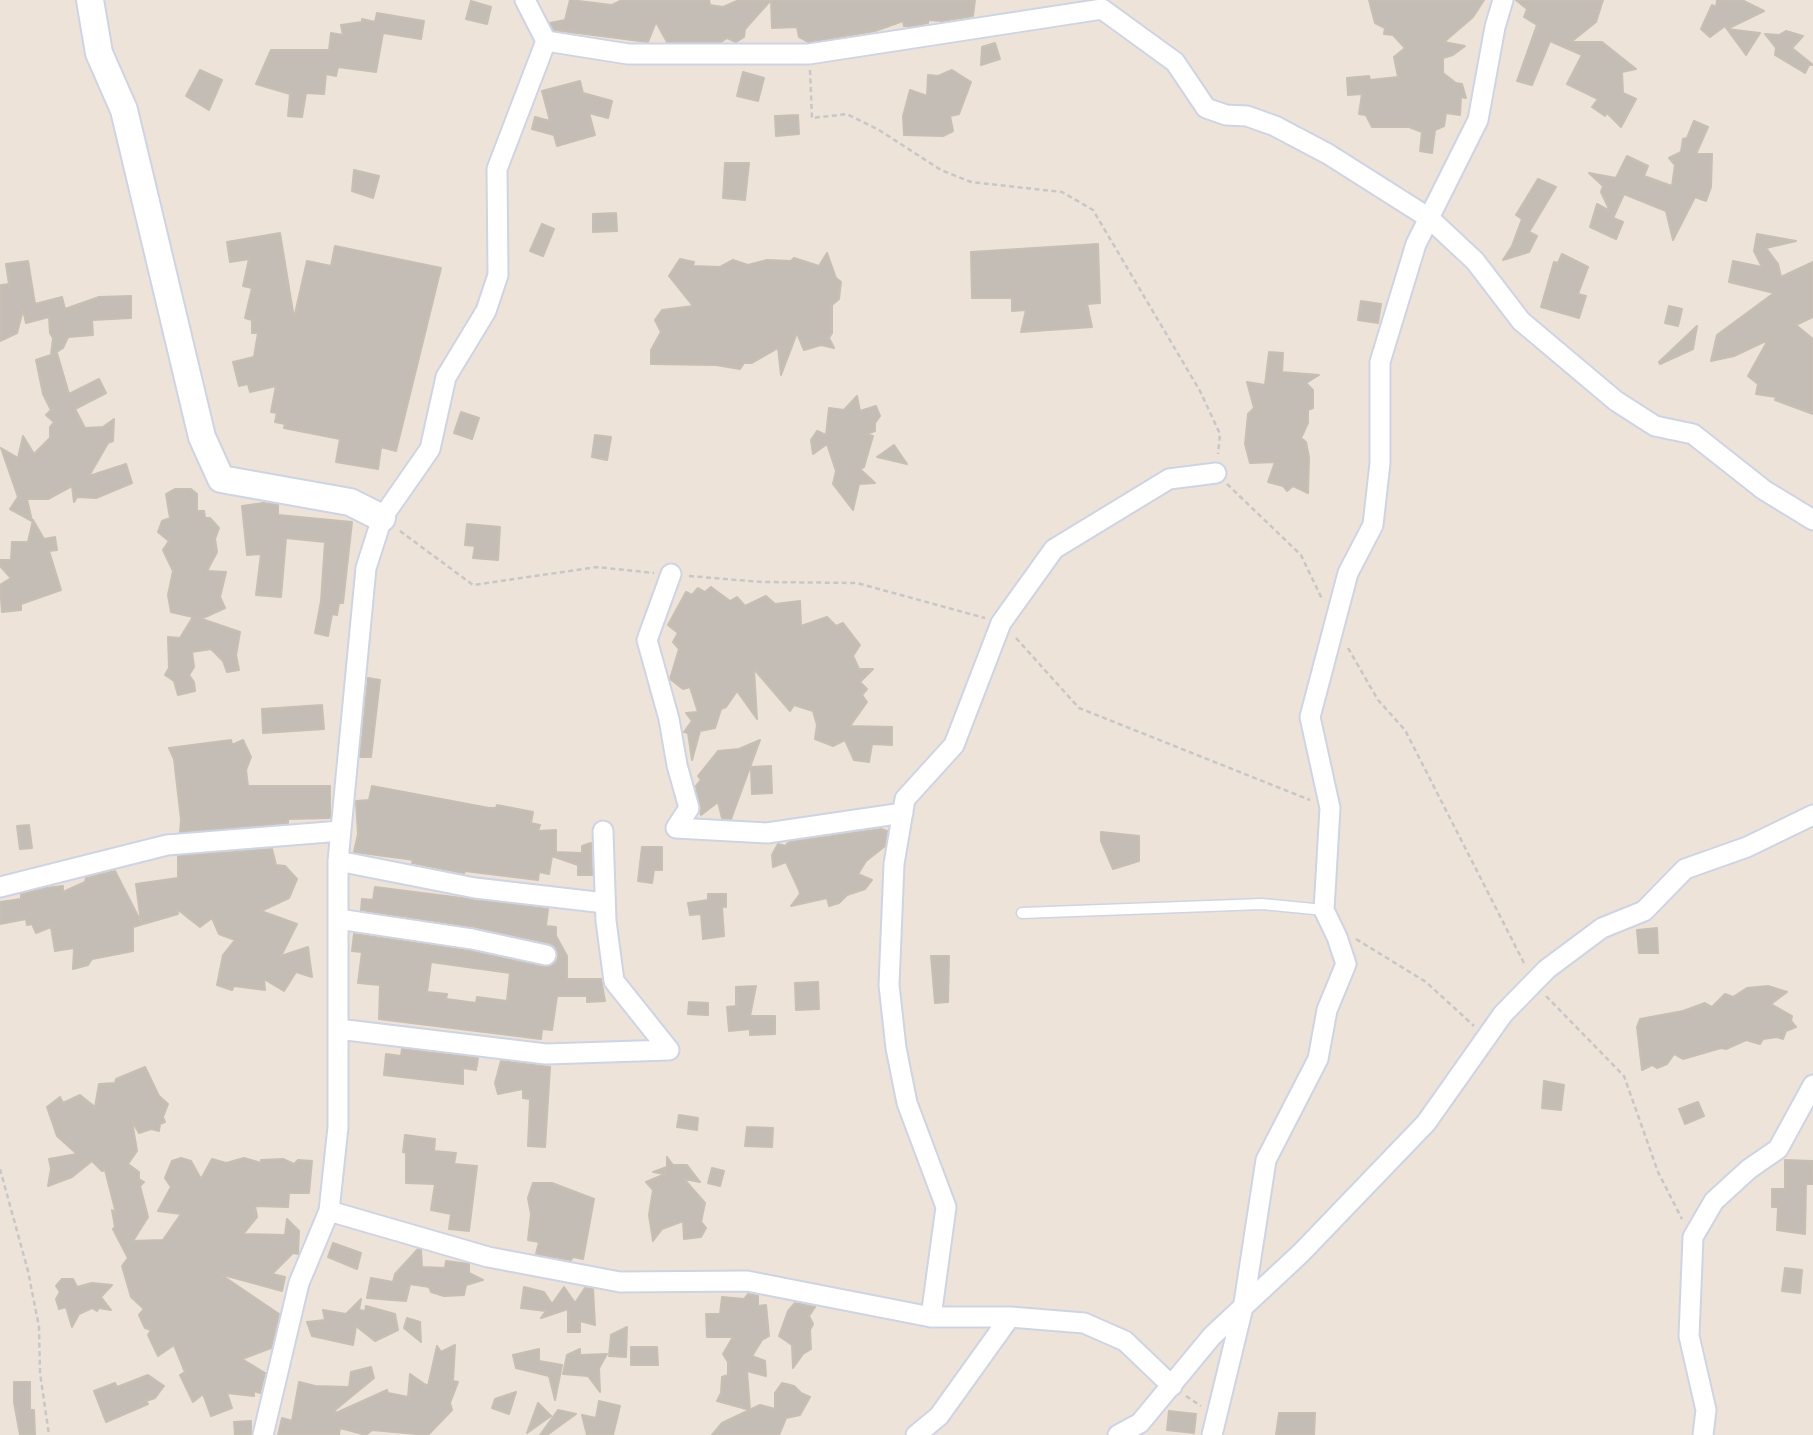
<!DOCTYPE html>
<html>
<head>
<meta charset="utf-8">
<style>
  body { margin:0 }
  canvas { display:block; background:#ede3d9 }
</style>
</head>
<body>
<canvas width="1813" height="1435"></canvas>
<script>
const ctx = document.querySelector('canvas').getContext('2d');
ctx.lineJoin = 'round';
function fill(path, color) { ctx.fillStyle = color; ctx.fill(path, 'evenodd'); }
const poly = rows => new Path2D(rows.map(r => 'M' + r).join(''));
function stroke(path, color, width, dash) { ctx.strokeStyle = color; ctx.lineWidth = width; ctx.lineCap = dash ? 'butt' : 'round'; ctx.setLineDash(dash || []); ctx.stroke(path); }
const building = poly([
  [570,0,612,5,622,0,709,0,710,5,723,7,737,1,771,0,745,29,744,37,736,42,727,38,721,42,667,42,656,22,648,42,554,30,550,23,565,20,570,0],
  [771,0,975,0,973,16,942,21,928,20,928,23,912,26,904,26,903,21,875,31,808,42,799,37,797,27,772,28,771,0],
  [1369,0,1484,0,1473,17,1444,42,1465,46,1453,55,1443,58,1443,73,1456,83,1462,84,1466,98,1461,97,1460,115,1446,113,1444,126,1435,130,1432,153,1420,151,1422,132,1409,127,1372,127,1366,115,1359,114,1362,94,1348,95,1347,78,1369,76,1370,80,1398,77,1394,57,1405,48,1393,35,1384,34,1385,28,1375,23,1369,0],
  [1516,0,1603,0,1596,22,1571,42,1602,42,1636,69,1622,72,1623,93,1636,99,1621,127,1607,113,1605,116,1592,107,1598,99,1567,84,1582,55,1550,41,1532,85,1517,81,1537,25,1524,17,1527,9,1516,0],
  [1717,0,1742,0,1764,11,1727,29,1725,26,1710,37,1701,29,1712,5,1716,7,1717,0],
  [471,1,491,7,487,24,466,19,471,1],
  [377,13,424,21,421,39,383,33,376,72,338,67,336,76,326,74,324,94,306,93,302,117,288,116,290,94,256,84,271,50,329,50,331,33,343,35,341,25,362,22,362,19,375,22,377,13],
  [1727,29,1760,33,1746,55,1727,29],
  [1786,31,1803,36,1792,48,1813,65,1809,65,1805,73,1775,55,1776,48,1765,34,1779,35,1786,31],
  [995,43,1000,59,981,65,982,47,995,43],
  [200,70,222,80,209,110,186,96,200,70],
  [952,70,971,82,959,114,950,116,953,131,943,136,904,135,903,116,910,90,927,96,928,75,938,76,952,70],
  [743,72,764,78,758,101,737,96,743,72],
  [580,81,583,93,612,101,608,118,589,113,595,135,557,146,554,135,532,129,535,117,550,121,542,91,580,81],
  [798,115,799,134,776,136,775,116,798,115],
  [1694,121,1708,127,1696,154,1712,154,1711,187,1706,201,1695,197,1673,240,1666,211,1624,194,1613,218,1623,222,1616,239,1590,227,1597,204,1610,211,1601,192,1603,186,1589,173,1616,178,1627,156,1648,166,1644,176,1672,186,1675,165,1669,158,1681,152,1683,139,1687,138,1694,121],
  [725,163,749,163,745,200,723,198,725,163],
  [354,170,379,176,373,198,352,191,354,170],
  [1538,179,1556,187,1529,232,1537,236,1529,252,1503,260,1512,246,1522,219,1516,215,1538,179],
  [616,213,617,231,593,232,593,214,616,213],
  [542,224,554,229,543,256,530,251,542,224],
  [280,233,294,318,307,261,331,266,335,246,441,268,396,451,381,447,378,469,336,462,340,439,284,428,285,424,275,422,277,413,271,412,276,386,250,392,248,384,239,386,233,362,254,357,258,333,252,333,252,320,245,318,252,288,243,286,249,259,230,262,227,242,280,233],
  [1757,234,1796,241,1766,248,1778,264,1781,277,1813,262,1813,317,1796,325,1813,339,1813,414,1775,400,1776,397,1756,394,1758,384,1748,376,1768,340,1734,356,1711,361,1717,335,1774,293,1729,282,1733,261,1762,267,1754,251,1757,234],
  [1098,244,1100,303,1087,304,1092,327,1021,332,1026,310,1012,311,1012,298,972,298,971,252,1098,244],
  [827,253,836,278,841,282,839,299,832,305,832,333,829,338,834,348,821,345,804,350,797,333,781,375,778,348,752,363,744,363,740,369,716,365,651,364,651,350,661,332,655,320,662,310,693,306,669,276,680,259,694,262,693,266,720,267,733,260,748,265,767,260,791,261,794,258,819,266,827,253],
  [1562,254,1588,267,1578,294,1586,296,1579,318,1541,307,1554,262,1558,263,1562,254],
  [28,261,35,304,62,297,65,309,99,297,131,296,131,318,92,320,93,335,68,337,63,348,52,355,57,353,69,394,99,379,106,393,75,409,85,428,103,427,114,419,113,441,108,443,89,476,126,464,132,483,96,498,77,497,74,502,72,486,48,499,27,499,32,521,10,509,18,497,1,448,18,458,23,436,34,454,50,438,50,427,54,422,46,415,51,410,43,394,36,360,51,355,53,338,50,333,49,317,26,323,23,310,17,333,0,341,1,285,9,284,6,264,28,261],
  [1361,301,1381,304,1378,323,1358,320,1361,301],
  [1669,306,1682,309,1678,326,1665,323,1669,306],
  [1697,326,1693,349,1660,364,1659,362,1697,326],
  [1269,352,1283,353,1282,372,1319,375,1306,383,1313,390,1313,408,1308,410,1308,423,1301,438,1306,442,1309,457,1308,493,1293,486,1287,491,1283,486,1268,482,1275,462,1250,463,1245,444,1248,414,1254,408,1247,382,1265,385,1269,352],
  [857,396,860,411,876,406,880,416,875,423,875,431,866,434,873,436,864,467,860,469,875,483,859,484,853,510,833,484,836,471,827,444,813,454,811,440,817,431,826,435,829,408,844,410,857,396],
  [461,412,479,418,472,439,454,433,461,412],
  [595,435,611,437,607,460,592,457,595,435],
  [894,445,907,464,877,457,894,445],
  [175,489,191,489,197,494,197,511,204,511,205,518,210,518,219,528,215,539,217,552,207,571,226,572,220,597,225,608,203,618,196,617,240,632,236,655,239,670,227,672,223,661,211,649,192,652,194,667,189,675,194,682,195,691,178,695,174,681,165,675,169,668,168,637,180,638,193,617,171,612,168,595,173,571,163,550,169,541,158,532,162,521,170,518,166,494,175,489],
  [263,503,278,505,278,515,352,522,343,603,339,603,337,615,332,614,328,636,315,633,321,601,325,542,286,538,281,597,256,595,261,554,247,555,242,506,263,503],
  [33,520,44,539,55,537,57,550,49,551,61,590,21,604,21,610,2,612,0,585,11,578,0,566,0,560,11,560,12,542,28,542,33,520],
  [467,524,500,527,498,560,473,558,475,546,465,545,467,524],
  [711,587,730,601,737,597,745,606,766,596,775,604,800,601,801,626,827,617,836,626,843,623,860,645,853,656,859,669,873,669,860,682,867,689,862,695,867,702,850,726,892,727,892,745,872,744,869,762,854,760,845,740,833,746,815,739,817,725,813,711,794,705,790,711,754,669,757,719,737,691,726,707,721,709,715,728,700,731,692,760,688,733,684,732,692,721,686,713,698,712,690,687,683,689,670,679,679,649,673,642,678,633,668,625,686,592,692,595,698,588,705,592,711,587],
  [368,678,380,680,371,757,360,757,368,678],
  [322,705,324,729,263,733,262,709,322,705],
  [231,740,232,745,243,740,251,757,246,770,248,786,330,786,330,818,288,819,288,823,180,832,181,820,174,759,169,748,231,740],
  [760,740,731,819,722,818,718,802,701,815,696,786,701,780,698,776,718,751,739,749,760,740],
  [771,766,772,793,752,794,751,767,771,766],
  [372,786,489,808,496,808,497,805,533,812,531,823,540,825,538,831,556,830,556,852,582,853,582,846,591,843,592,875,578,875,578,865,552,856,549,874,539,872,538,880,465,871,464,873,412,863,413,860,407,859,354,852,358,834,356,801,369,800,372,786],
  [29,825,32,848,20,849,17,826,29,825],
  [881,829,887,831,885,846,866,861,858,874,872,880,865,889,847,895,839,903,829,906,827,898,791,906,800,894,799,890,786,862,773,867,772,855,778,844,785,846,789,842,881,829],
  [1101,832,1139,836,1139,861,1113,869,1101,841,1101,832],
  [642,847,662,847,662,870,654,870,652,883,638,881,642,847],
  [272,849,276,865,285,866,297,879,289,898,261,911,297,924,281,956,308,947,312,977,296,972,284,991,264,979,265,990,234,986,232,990,217,985,223,955,235,940,219,934,212,918,200,927,177,909,178,914,133,927,133,951,92,959,88,965,73,969,74,948,55,951,51,927,36,933,32,924,27,925,26,919,0,924,0,902,21,899,21,894,46,888,63,886,63,892,85,882,86,878,115,871,141,922,136,884,178,878,178,856,272,849],
  [375,887,548,909,546,926,556,927,556,936,567,956,567,979,601,979,605,1001,587,1002,587,996,557,996,552,1030,542,1029,541,1039,379,1019,380,985,358,983,362,952,352,951,354,934,470,951,543,967,555,964,558,957,555,946,549,943,475,927,361,910,362,899,373,900,375,887],
  [431,962,510,973,507,1001,477,997,476,1003,446,999,447,994,427,992,431,962],
  [708,894,726,894,726,907,722,906,724,936,703,939,701,914,690,915,688,903,708,900,708,894],
  [1657,928,1658,953,1639,953,1637,930,1657,928],
  [931,956,949,956,948,1002,935,1003,931,956],
  [818,982,819,1009,796,1010,795,983,818,982],
  [756,986,750,1016,775,1016,775,1034,750,1035,750,1029,729,1031,727,1007,736,1006,736,987,756,986],
  [1768,986,1787,992,1771,1004,1792,1016,1791,1021,1796,1027,1786,1031,1783,1039,1777,1037,1763,1039,1760,1044,1746,1040,1726,1049,1721,1048,1683,1059,1674,1054,1667,1064,1657,1068,1652,1065,1642,1070,1637,1027,1640,1019,1683,1011,1705,1003,1712,1007,1725,994,1733,997,1747,988,1768,986],
  [689,1002,708,1003,708,1015,688,1014,689,1002],
  [402,1049,478,1058,476,1070,463,1068,463,1084,384,1075,386,1054,401,1056,402,1049],
  [501,1061,550,1067,545,1147,528,1146,530,1099,523,1098,523,1089,498,1094,495,1083,501,1061],
  [145,1067,159,1096,168,1104,163,1117,165,1122,160,1124,159,1131,151,1129,139,1133,132,1121,137,1151,128,1164,139,1172,139,1179,144,1182,140,1186,148,1217,133,1241,163,1240,181,1214,158,1211,171,1187,165,1178,172,1161,181,1158,191,1161,201,1179,212,1159,226,1163,244,1158,261,1163,261,1160,283,1159,294,1164,298,1160,312,1161,309,1193,289,1193,288,1207,255,1206,257,1217,243,1234,285,1235,287,1219,299,1231,298,1254,293,1253,272,1274,285,1277,282,1291,220,1274,279,1314,271,1348,242,1359,265,1373,260,1393,254,1391,254,1396,227,1393,232,1408,211,1416,203,1394,193,1402,180,1375,185,1372,174,1345,158,1356,148,1335,151,1330,145,1328,139,1315,144,1309,131,1297,122,1266,128,1258,113,1229,115,1227,112,1210,116,1213,105,1170,102,1171,92,1161,72,1177,48,1186,51,1169,49,1159,77,1154,57,1136,47,1107,60,1097,63,1103,80,1095,95,1107,99,1084,115,1083,116,1079,145,1067],
  [1544,1081,1564,1085,1561,1110,1542,1108,1544,1081],
  [1698,1102,1704,1116,1685,1124,1679,1109,1698,1102],
  [679,1115,698,1118,697,1130,677,1127,679,1115],
  [747,1127,773,1128,772,1147,745,1146,747,1127],
  [405,1135,435,1139,434,1151,456,1153,454,1164,477,1166,469,1231,449,1229,451,1214,431,1210,435,1184,406,1183,406,1153,403,1152,405,1135],
  [667,1157,673,1165,687,1165,700,1182,684,1179,705,1203,701,1222,706,1228,701,1237,684,1239,683,1221,662,1229,653,1241,649,1215,653,1190,646,1182,665,1174,653,1172,667,1167,667,1157],
  [1785,1160,1813,1161,1813,1184,1806,1184,1805,1234,1777,1230,1778,1207,1772,1207,1772,1189,1785,1189,1785,1160],
  [712,1168,724,1171,720,1186,708,1183,712,1168],
  [533,1183,552,1183,594,1199,583,1259,573,1257,571,1260,536,1254,539,1242,528,1240,531,1214,528,1198,533,1183],
  [333,1243,361,1253,357,1269,328,1257,333,1243],
  [418,1249,421,1250,422,1267,445,1268,446,1261,469,1264,469,1273,483,1280,466,1285,464,1295,444,1296,431,1292,429,1287,410,1284,406,1301,367,1298,371,1278,393,1282,395,1274,418,1249],
  [1785,1268,1802,1270,1800,1293,1782,1291,1785,1268],
  [62,1279,73,1279,77,1287,92,1283,112,1285,101,1297,111,1310,99,1308,97,1311,92,1308,79,1314,72,1327,66,1307,59,1309,56,1299,60,1292,56,1286,62,1279],
  [524,1287,544,1292,552,1304,564,1287,575,1303,585,1288,593,1289,595,1325,580,1321,580,1332,568,1332,568,1309,541,1318,546,1311,521,1308,524,1287],
  [748,1294,758,1296,758,1306,766,1305,769,1336,762,1340,752,1356,765,1361,766,1376,747,1371,750,1410,717,1401,721,1393,722,1377,728,1375,728,1362,723,1354,733,1337,707,1337,706,1314,720,1314,722,1297,744,1299,748,1294],
  [361,1299,359,1310,365,1311,366,1306,395,1314,398,1330,375,1341,356,1326,353,1345,312,1336,307,1322,325,1320,323,1310,346,1314,361,1299],
  [795,1303,815,1307,809,1316,813,1324,810,1330,811,1349,803,1354,793,1368,792,1345,779,1336,788,1311,795,1303],
  [407,1318,420,1322,421,1342,404,1328,407,1318],
  [627,1327,626,1357,609,1356,611,1335,627,1327],
  [455,1345,453,1381,458,1382,450,1403,452,1410,428,1435,372,1430,366,1435,340,1428,339,1435,278,1435,282,1418,292,1421,299,1382,315,1386,349,1387,351,1372,371,1367,374,1378,335,1410,336,1413,387,1390,388,1393,408,1397,410,1374,423,1383,424,1388,425,1384,428,1386,437,1346,441,1352,455,1345],
  [631,1347,657,1347,658,1365,631,1365,631,1347],
  [539,1349,539,1361,562,1365,555,1400,549,1376,516,1368,513,1355,539,1349],
  [580,1349,580,1355,607,1354,599,1368,600,1392,588,1376,563,1374,567,1355,580,1349],
  [148,1375,164,1386,155,1398,146,1401,148,1404,106,1422,94,1391,115,1383,117,1387,148,1375],
  [14,1382,30,1382,30,1410,34,1410,35,1435,20,1435,14,1402,14,1382],
  [782,1383,794,1386,801,1393,810,1397,800,1415,786,1418,779,1435,712,1435,722,1423,760,1405,775,1409,775,1393,782,1383],
  [516,1392,509,1414,492,1408,495,1399,516,1392],
  [599,1401,620,1406,613,1435,587,1435,582,1415,596,1418,599,1401],
  [538,1403,551,1416,527,1433,538,1403],
  [558,1410,576,1414,547,1435,540,1435,558,1410],
  [1169,1411,1196,1414,1194,1433,1167,1430,1169,1411],
  [1279,1413,1315,1413,1314,1435,1276,1435,1279,1413],
  [251,1421,251,1434,235,1435,234,1422,251,1421]
]);
fill(building, '#c4bdb6');
stroke(building, '#c8bfb3', 2);
const lane = poly([
  [1022,913,1262,904,1324,910]
]);
const street = poly([
  [546,41,628,54,809,54,1102,9,1175,62,1206,108,1226,115,1247,116,1275,126,1328,154,1429,218,1475,261,1521,321,1616,401,1655,426,1693,434,1764,490,1813,520],
  [671,574,647,640,669,719,677,765,689,808,676,828,767,833,903,813],
  [603,831,606,921,614,981,669,1050],
  [338,861,475,888,605,903],
  [0,887,167,845,341,831],
  [338,919,472,939,546,955],
  [338,1029,546,1054,669,1050],
  [329,1211,488,1257,620,1282,747,1281,931,1317,1010,1317,1084,1323,1125,1341,1172,1386],
  [931,1317,946,1207,907,1103,896,1048,889,985,894,864,905,799,954,745,1001,623,1054,549,1169,479,1216,473],
  [263,1435,299,1283,329,1211,338,1127,338,861,366,568,382,518,430,449,446,377,486,311,498,275,497,169,546,41,525,0],
  [916,1435,939,1416,1010,1317],
  [1118,1435,1140,1423,1212,1336,1301,1253,1426,1123,1503,1014,1547,969,1602,928,1644,911,1685,869,1747,847,1813,815],
  [1212,1435,1244,1303,1266,1160,1318,1059,1327,1010,1346,964,1337,937,1324,910,1330,808,1310,717,1348,573,1373,525,1380,463,1380,362,1416,244,1478,120,1495,27,1503,0],
  [1703,1435,1706,1410,1689,1336,1693,1237,1714,1201,1749,1169,1778,1149,1813,1085]
]);
const secondary = poly([
  [90,0,99,53,124,110,202,437,221,479,350,502,382,518]
]);
stroke(lane, '#ced4e4', 13);
stroke(street, '#ced4e4', 23);
stroke(secondary, '#ced4e4', 30);
stroke(poly([
  [810,70,812,118,847,114,879,130,941,170,971,182,1062,192,1093,210,1200,391,1220,434,1218,454],
  [1227,484,1301,555,1322,599],
  [400,531,473,585,597,567,654,573],
  [689,576,762,582,857,583,985,618],
  [1016,638,1079,708,1310,800],
  [1348,648,1378,700,1405,730,1525,965],
  [1356,939,1426,982,1474,1026],
  [1546,996,1624,1076,1658,1172,1682,1219],
  [0,1169,28,1271,39,1327,40,1373,49,1435],
  [1186,1396,1201,1406]
]), '#c7c7c7', 2.5, [5, 3.5]);
stroke(lane, '#fff', 10);
stroke(street, '#fff', 19);
stroke(secondary, '#fff', 26);
</script>
</body>
</html>
